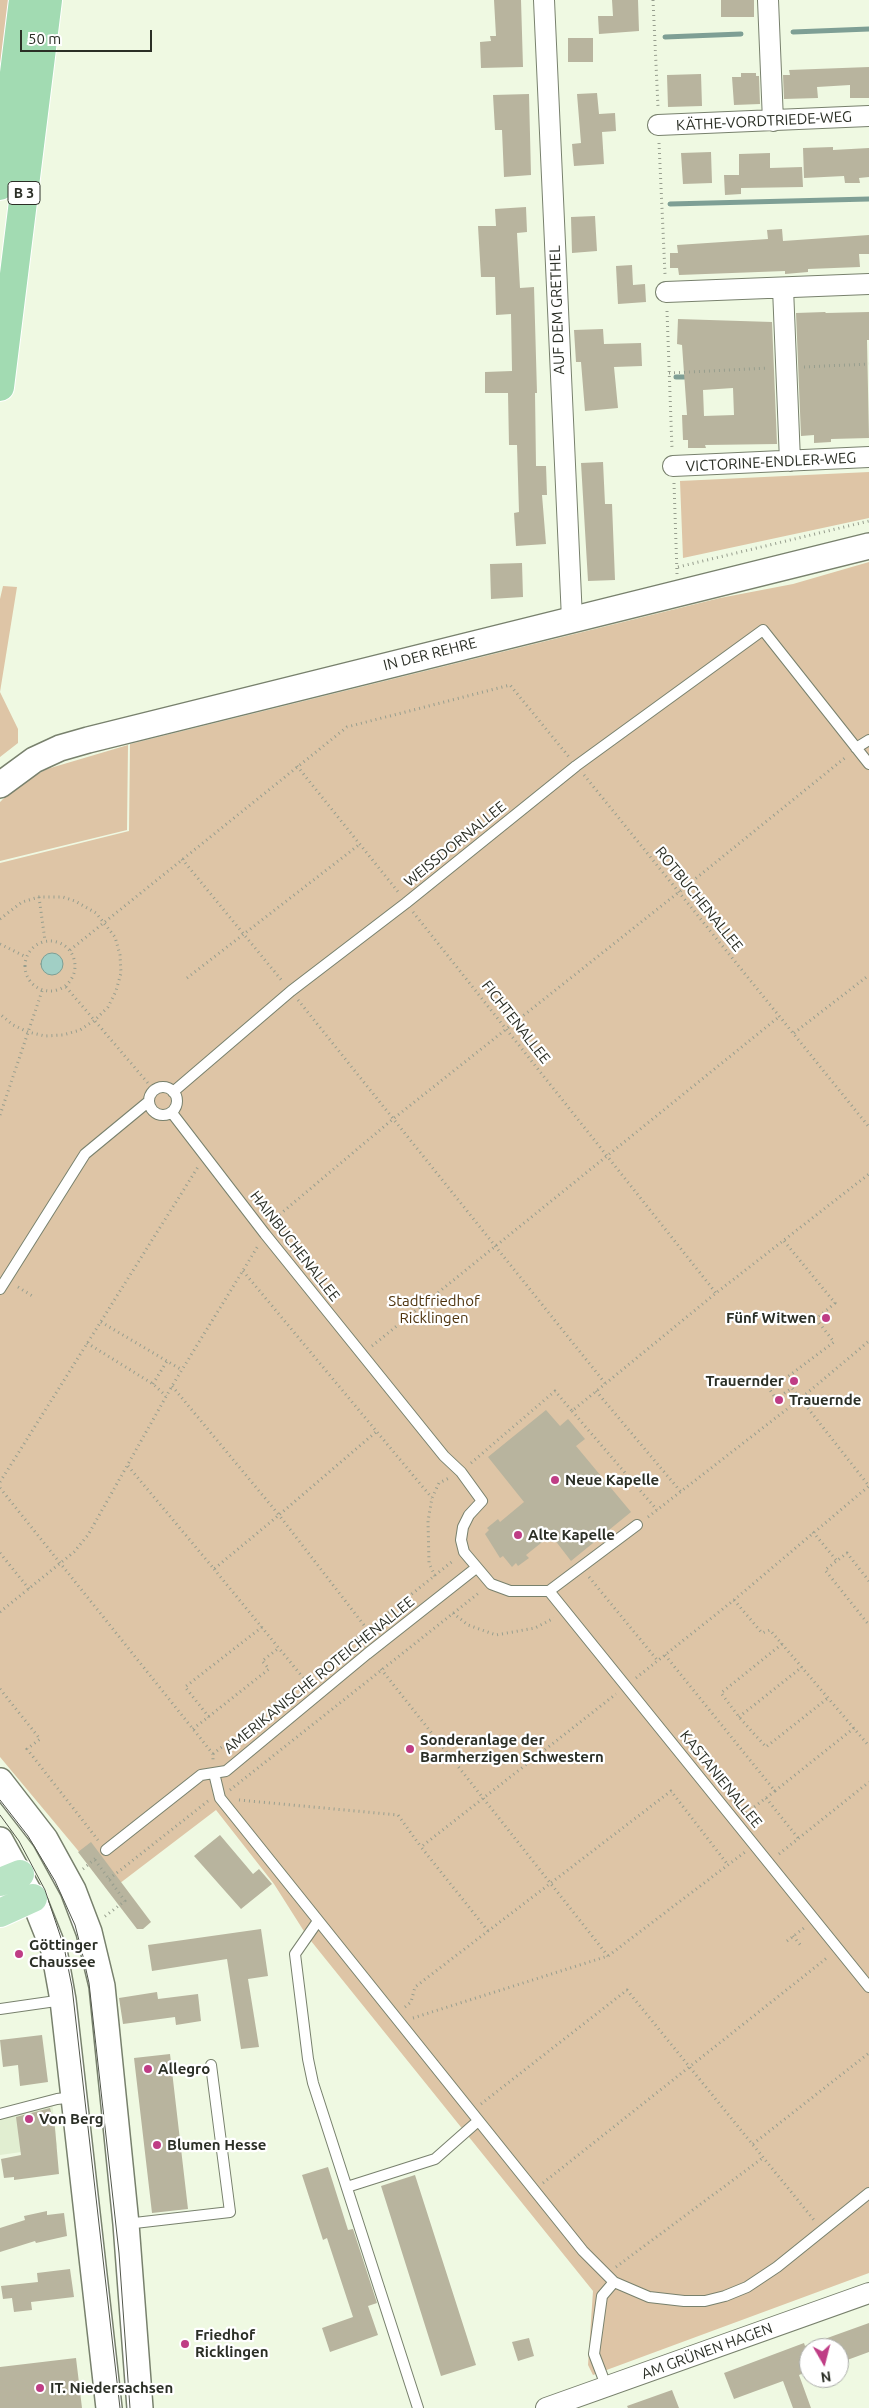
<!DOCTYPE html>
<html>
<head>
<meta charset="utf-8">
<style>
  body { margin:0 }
  #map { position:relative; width:869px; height:2408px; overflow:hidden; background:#eff9e2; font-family:Ubuntu,sans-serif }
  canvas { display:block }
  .north { position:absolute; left:799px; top:2338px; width:50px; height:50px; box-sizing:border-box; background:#fff; border:1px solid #aaaca8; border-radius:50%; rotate:172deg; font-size:14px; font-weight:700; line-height:20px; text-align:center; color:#2b2f26 }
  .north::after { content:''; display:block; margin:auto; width:18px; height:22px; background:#bf3d85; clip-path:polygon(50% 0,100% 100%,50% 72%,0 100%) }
  .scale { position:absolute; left:20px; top:30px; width:132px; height:22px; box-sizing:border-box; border:2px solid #2b2f26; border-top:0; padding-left:6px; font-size:15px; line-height:18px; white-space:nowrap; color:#2b2f26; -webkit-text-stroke:4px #fff; paint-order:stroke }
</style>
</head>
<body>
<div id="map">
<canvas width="869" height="2408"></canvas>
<div class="north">N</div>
<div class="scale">50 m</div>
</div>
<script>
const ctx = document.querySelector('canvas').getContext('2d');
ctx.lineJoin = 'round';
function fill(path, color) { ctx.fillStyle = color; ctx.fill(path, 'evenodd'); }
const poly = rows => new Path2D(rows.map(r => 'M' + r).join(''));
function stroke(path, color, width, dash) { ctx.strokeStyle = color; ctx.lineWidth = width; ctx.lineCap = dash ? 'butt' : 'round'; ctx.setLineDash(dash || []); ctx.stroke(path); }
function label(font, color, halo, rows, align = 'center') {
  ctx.font = font + ' Ubuntu,sans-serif'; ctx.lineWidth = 4.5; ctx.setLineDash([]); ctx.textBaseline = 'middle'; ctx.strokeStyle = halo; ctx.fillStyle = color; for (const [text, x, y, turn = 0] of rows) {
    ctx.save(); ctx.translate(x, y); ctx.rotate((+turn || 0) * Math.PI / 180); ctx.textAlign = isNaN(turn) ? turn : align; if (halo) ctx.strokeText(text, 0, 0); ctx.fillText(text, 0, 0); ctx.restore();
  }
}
fill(poly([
  [52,2102,57,2147,0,2155,0,2115]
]), '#e1eed1');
fill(poly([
  [0,0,10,0,0,80],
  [869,472,869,518,683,558,680,481],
  [869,562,869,2273,593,2375,588,2365,593,2291,307,1936,274,1884,216,1810,111,1890,0,1757,0,863,129,831,130,744,720,598,793,584],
  [3,586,17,587,0,692,18,729,18,743,0,757,0,599],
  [128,745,127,830,0,861,0,802,3,799,32,777,47,769]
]), '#dec5a6');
const water = poly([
  '41 964a11 11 0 1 1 22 0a11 11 0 1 1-22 0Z'
]);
fill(water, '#a1cfc5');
stroke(water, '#7e9f95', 1);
stroke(poly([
  [793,32,869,29],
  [665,37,741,34],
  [670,204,869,199],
  [676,377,690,377]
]), '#7e9f95', 5);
fill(poly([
  [494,0,521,0,523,67,481,68,480,42,491,41,490,36,496,36],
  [612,0,638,0,639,31,599,34,598,16,613,16],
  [721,0,754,0,754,17,721,17],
  [568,38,593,38,593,62,568,62],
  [869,67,869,98,850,98,850,85,817,87,818,98,784,99,783,75,790,75,789,70],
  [741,73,756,73,756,76,759,76,760,104,734,105,732,77,741,77],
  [701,74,702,106,668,107,667,75],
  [597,93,599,114,615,113,616,131,602,132,604,164,574,166,572,144,581,143,577,94],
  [529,94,531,175,504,177,502,130,495,130,493,95],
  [833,147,833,150,869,148,869,177,859,178,860,183,845,183,844,176,804,178,803,148],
  [711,152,712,183,683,184,681,153],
  [770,153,770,168,802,167,803,187,741,188,741,194,725,195,724,175,739,175,739,154],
  [526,207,527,232,517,233,520,288,534,287,537,393,535,393,536,466,546,466,547,495,542,495,546,544,516,546,514,513,519,512,517,445,509,445,508,393,485,393,485,372,512,371,511,314,496,315,495,277,481,277,478,226,496,226,495,209],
  [595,216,597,251,572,253,571,217],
  [782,229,783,241,869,235,869,254,859,254,860,267,808,269,808,272,785,274,785,271,679,275,678,268,670,268,670,253,678,253,677,245,768,239,767,230],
  [632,265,633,285,645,284,646,302,618,304,616,266],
  [825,312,826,313,869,312,869,340,867,340,869,438,831,439,831,442,814,443,814,435,801,436,796,313],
  [678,319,772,322,777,444,705,445,706,448,688,448,688,440,683,440,682,415,687,415,682,345,677,344],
  [733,388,734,415,704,416,703,390],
  [603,329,604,344,641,343,642,366,614,367,618,408,585,411,581,362,576,362,574,330],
  [603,462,605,504,612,504,615,580,588,581,581,463],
  [522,563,523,597,491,599,490,564],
  [546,1410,560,1426,568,1419,585,1439,576,1446,631,1512,571,1561,551,1535,526,1555,529,1558,518,1566,516,1563,512,1567,503,1556,500,1558,485,1534,489,1530,487,1528,498,1519,500,1522,524,1502,488,1457],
  [220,1835,253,1874,259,1869,272,1884,241,1909,194,1856],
  [91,1842,151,1922,143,1929,137,1929,78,1852],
  [261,1929,268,1976,248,1979,259,2047,241,2049,227,1959,152,1971,148,1945],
  [157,1992,158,1999,198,1994,201,2021,176,2025,175,2017,123,2024,119,1998],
  [42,2035,48,2082,20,2086,18,2065,3,2067,0,2040],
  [170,2054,188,2209,152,2213,134,2058],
  [50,2108,55,2128,59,2174,14,2180,14,2177,4,2178,1,2159,21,2155,16,2117],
  [328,2167,348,2230,353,2229,377,2303,368,2306,378,2335,330,2352,322,2328,353,2317,327,2238,323,2240,302,2175],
  [415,2175,476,2365,441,2376,381,2186],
  [47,2211,47,2215,64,2213,67,2236,36,2243,35,2241,0,2252,0,2228,25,2220,24,2216],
  [70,2269,74,2297,31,2302,32,2310,14,2312,12,2298,3,2299,1,2286,38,2282,37,2273],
  [869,2323,869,2352,839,2363,839,2348,809,2348,809,2371,799,2375,811,2408,793,2408,783,2381,734,2399,724,2373,804,2343,805,2346],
  [529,2338,534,2356,518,2361,512,2342],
  [76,2358,82,2408,0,2408,0,2367],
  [672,2390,679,2408,628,2408,627,2406]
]), '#b8b49e');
const service = poly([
  [856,748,869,740],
  '149 1101a14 14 0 1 1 28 0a14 14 0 1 1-28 0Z',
  [173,1092,291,991,406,903,576,766,763,630,869,764],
  [172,1113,265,1234,444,1456,461,1472,482,1501,469,1515,463,1527,461,1540,464,1552,491,1584,510,1591,549,1591,637,1525],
  [0,1289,85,1154,148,1102],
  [549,1591,869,1987],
  [214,1773,220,1798,583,2251,614,2282,649,2297,684,2301,705,2301,725,2296,747,2287,777,2267,869,2193],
  [106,1850,201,1775,226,1771,367,1654,476,1568],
  [318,1921,295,1954,308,2059,313,2083,418,2408],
  [0,2009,63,2000],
  [0,2114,57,2099,74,2097],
  [347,2187,435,2159,478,2121],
  [126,2224,230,2212,211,2065],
  [607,2388,594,2354,602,2296,614,2282]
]);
const minor = poly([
  [544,0,572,619],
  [768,0,773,121],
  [658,125,869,116],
  [783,288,790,461],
  [666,292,869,284],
  [673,466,869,457],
  [546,2408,869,2293]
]);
const tertiary = poly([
  [0,785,34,760,60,748,88,740,869,546],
  [0,1781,45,1839,73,1890,89,1932,102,1986,126,2224,140,2408],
  [0,1840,36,1905,54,1950,63,2000,109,2408]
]);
const primary = poly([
  [0,1882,20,1874],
  [0,1913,33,1898]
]);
const trunk = poly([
  [0,186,23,0],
  [0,387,48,0]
]);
stroke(service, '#78816d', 12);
stroke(minor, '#78816d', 22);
stroke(tertiary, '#78816d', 28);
stroke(primary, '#fff', 30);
stroke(trunk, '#fff', 30);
stroke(poly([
  [653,0,658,107],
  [659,143,665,274],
  [667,311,672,449],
  [804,367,869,364],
  [669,373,768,368],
  [674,483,677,574],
  [678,567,869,521],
  [297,766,399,893],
  [584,775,869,1127],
  [182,859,283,982],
  [39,897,45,941],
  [413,912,716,1293],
  [0,919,22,902,39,897,63,897,75,901,96,913,115,937,120,955,121,973,116,991,108,1007,95,1020,80,1030,63,1035,45,1036,28,1032,13,1025,0,1014],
  '25 966a25 25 0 1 1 50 0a25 25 0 1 1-50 0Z',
  [0,944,26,957],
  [70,950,347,727,510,685,569,757],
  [187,978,360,844],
  [66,987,153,1089],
  [298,1000,605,1383],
  [794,1033,869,975],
  [0,1115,42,991],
  [272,1221,393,1119,679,892,846,757],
  [243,1271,432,1498],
  [18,1287,34,1297],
  [101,1322,182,1370],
  [87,1343,153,1384,166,1396],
  [372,1346,780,1016],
  [153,1384,167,1361],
  [596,1391,681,1492],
  [572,1411,657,1510],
  [471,1463,555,1391,572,1411,716,1293,869,1174],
  [128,1466,214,1569,279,1515,172,1386],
  [0,1482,198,1167],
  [0,1488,213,1754,213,1760],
  [648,1517,800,1399,869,1341],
  [813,1532,837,1561],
  [0,1553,29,1589],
  [214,1569,305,1680],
  [435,1576,429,1563,428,1521,432,1498,439,1483,449,1478],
  [589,1577,658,1661],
  [869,1581,847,1553,825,1570,869,1625],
  [734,1600,762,1633,770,1630,869,1746],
  [0,1612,74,1552,88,1535,172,1386,258,1246],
  [453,1613,468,1625,496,1635,535,1628,554,1618],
  [367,1629,279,1515,377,1431],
  [782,1644,721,1693,739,1717,766,1747,828,1698],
  [665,1655,775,1791,745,1814],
  [381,1669,608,1956],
  [636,1678,734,1600,869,1486,792,1388,776,1399,770,1390,834,1342,816,1319,835,1303,784,1241],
  [0,1689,40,1739,27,1749,98,1840],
  [209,1717,185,1687,262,1627],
  [739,1717,802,1667],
  [193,1729,269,1669,262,1661,279,1648],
  [213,1754,454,1560],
  [230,1790,480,1592],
  [775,1791,854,1728],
  [766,1798,798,1838],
  [239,1800,398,1815,421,1847],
  [779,1854,869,1782],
  [95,1860,125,1901,104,1917],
  [83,1869,97,1857],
  [109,1879,208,1801],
  [488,1931,421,1847,616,1694],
  [793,1936,802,1947],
  [787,1941,804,1928],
  [405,2007,411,2002,415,1987,671,1791,728,1865],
  [413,2018,608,1956,745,1852],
  [481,2104,627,1990,814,2220],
  [753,2144,869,2053],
  [543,2183,828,1957],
  [616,2267,764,2157]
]), '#979e8e', 3, [1, 4]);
stroke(service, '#fff', 10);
stroke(minor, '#fff', 20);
stroke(tertiary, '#fff', 25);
stroke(primary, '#b9e4c5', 28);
stroke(trunk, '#a2dbb2', 28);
stroke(poly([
  [0,1800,28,1836,55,1881,75,1925,82,1952,89,1983,119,2253,130,2408],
  [0,1815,19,1841,45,1890,64,1947,72,1987,120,2408]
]), '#52574b', 1);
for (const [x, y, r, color] of [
  [826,1318,5,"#bf3d85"],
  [794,1381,5,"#bf3d85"],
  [779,1400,5,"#bf3d85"],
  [555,1480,5,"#bf3d85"],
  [518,1535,5,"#bf3d85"],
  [410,1749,5,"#bf3d85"],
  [19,1954,5,"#bf3d85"],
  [148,2069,5,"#bf3d85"],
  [29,2119,5,"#bf3d85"],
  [157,2145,5,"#bf3d85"],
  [185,2344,5,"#bf3d85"],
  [40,2388,5,"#bf3d85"]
]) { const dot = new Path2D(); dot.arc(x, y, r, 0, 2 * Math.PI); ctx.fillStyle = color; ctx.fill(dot); stroke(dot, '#fff', 2); }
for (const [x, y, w] of [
  [24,193,32]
]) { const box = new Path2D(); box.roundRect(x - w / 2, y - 11.5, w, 23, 4); ctx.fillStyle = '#fff'; ctx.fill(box); stroke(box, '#2b2f26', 1); }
label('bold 14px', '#2b2f26', null, [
  ["B 3",24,193]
]);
label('15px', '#2b2f26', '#fff', [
  ["KÄTHE-VORDTRIEDE-WEG",764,121,-3],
  ["AUF DEM GRETHEL",557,310,-92],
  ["VICTORINE-ENDLER-WEG",771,462,-3],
  ["IN DER REHRE",430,654,-14],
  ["WEISSDORNALLEE",455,844,-39],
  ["ROTBUCHENALLEE",699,899,51],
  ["FICHTENALLEE",516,1022,52],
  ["HAINBUCHENALLEE",295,1246,52],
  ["AMERIKANISCHE ROTEICHENALLEE",319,1675,-39],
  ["KASTANIENALLEE",721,1779,51],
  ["AM GRÜNEN HAGEN",707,2351,-20]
]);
label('15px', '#4e330d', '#fff', [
  ["Stadtfriedhof",434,1301],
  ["Ricklingen",434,1318]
]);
label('bold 15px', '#2b2f26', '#fff', [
  ["Fünf Witwen",816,1318,"right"],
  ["Trauernder",784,1381,"right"],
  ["Trauernde",789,1400],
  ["Neue Kapelle",565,1480],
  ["Alte Kapelle",528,1535],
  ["Sonderanlage der",420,1740],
  ["Barmherzigen Schwestern",420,1757],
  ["Göttinger",29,1945],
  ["Chaussee",29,1962],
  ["Allegro",158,2069],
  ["Von Berg",39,2119],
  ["Blumen Hesse",167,2145],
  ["Friedhof",195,2335],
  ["Ricklingen",195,2352],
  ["IT. Niedersachsen",50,2388]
], 'left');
</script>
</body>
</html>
